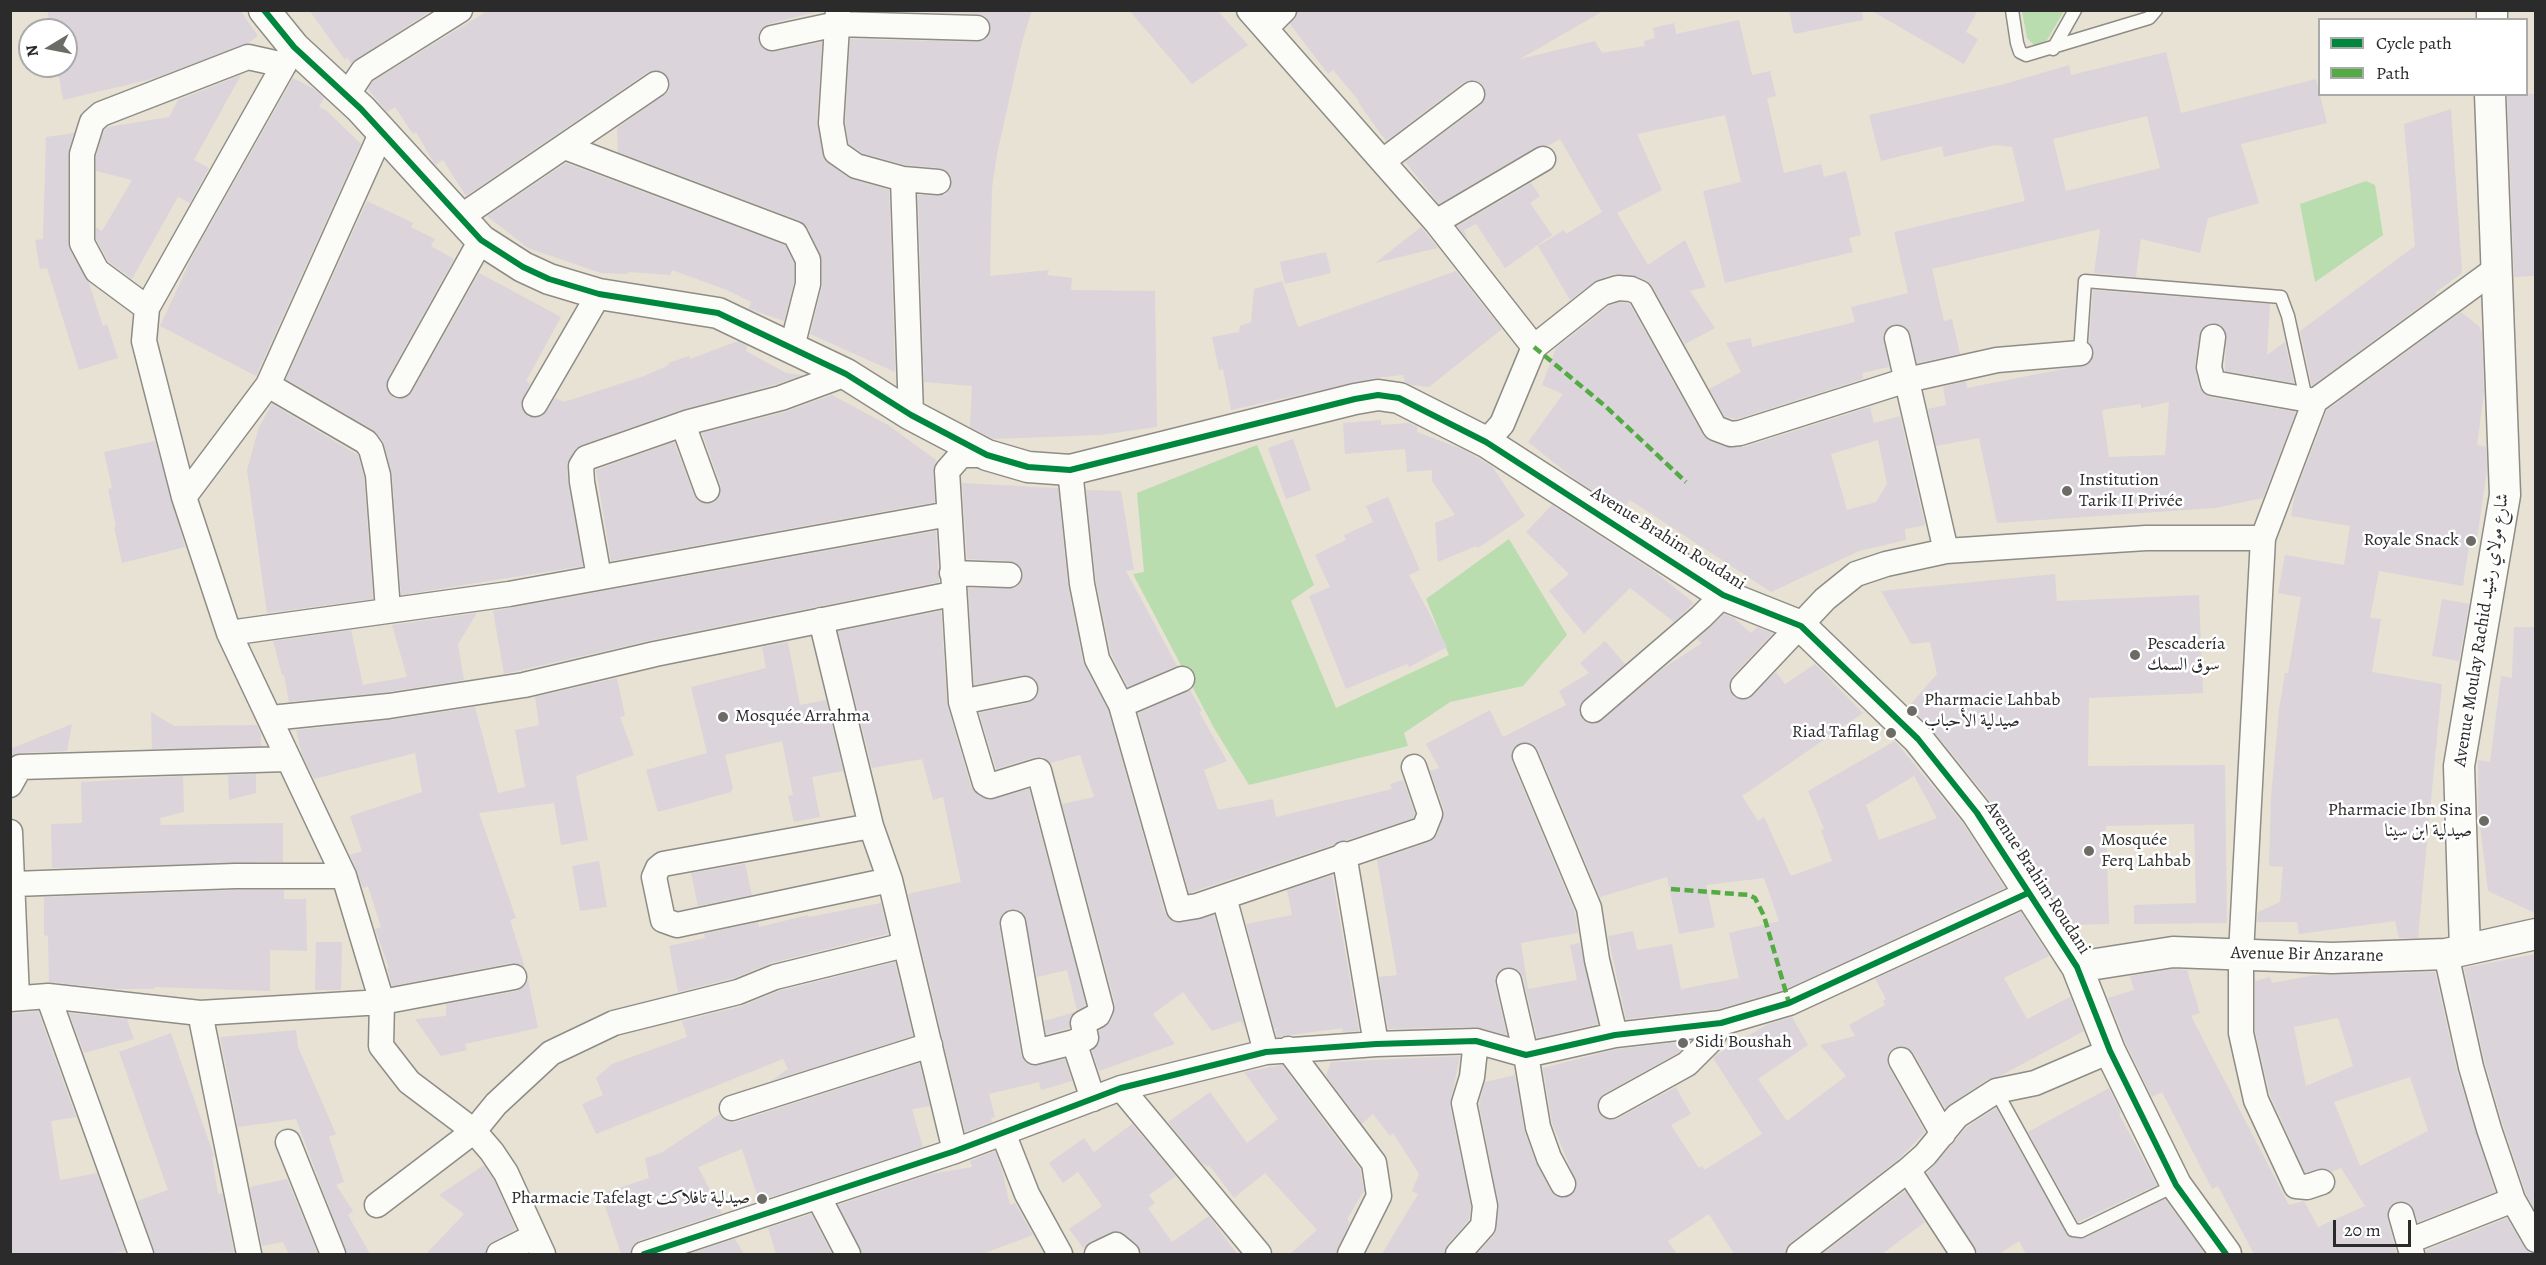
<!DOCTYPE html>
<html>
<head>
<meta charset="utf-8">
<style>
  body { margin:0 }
  #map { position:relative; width:2546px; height:1265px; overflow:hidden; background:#e7e2d3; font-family:Alegreya,serif }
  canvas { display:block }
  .frame { position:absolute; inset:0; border:12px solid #2b2b2b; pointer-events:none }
  .legend { position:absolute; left:2318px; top:18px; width:210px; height:78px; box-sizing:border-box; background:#fff; border:2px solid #aaa; margin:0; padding:8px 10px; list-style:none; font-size:18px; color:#2b2b2b }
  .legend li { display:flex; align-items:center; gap:12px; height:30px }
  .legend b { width:30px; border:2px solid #aaa }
  .north { position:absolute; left:18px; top:18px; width:60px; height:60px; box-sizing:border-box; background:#fff; border:2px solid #aaa; border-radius:50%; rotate:260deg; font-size:16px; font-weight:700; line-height:24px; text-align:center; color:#2b2b2b }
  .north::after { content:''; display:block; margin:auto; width:21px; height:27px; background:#6d6b66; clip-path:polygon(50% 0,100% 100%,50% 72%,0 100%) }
  .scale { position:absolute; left:2333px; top:1220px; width:78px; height:27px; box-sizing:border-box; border:3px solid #2b2b2b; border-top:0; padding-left:8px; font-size:18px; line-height:21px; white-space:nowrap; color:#2b2b2b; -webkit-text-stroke:4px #fff; paint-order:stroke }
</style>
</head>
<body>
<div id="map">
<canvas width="2546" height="1265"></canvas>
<div class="frame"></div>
<ul class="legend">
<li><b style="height:8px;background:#00873e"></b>Cycle path</li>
<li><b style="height:8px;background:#54ab44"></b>Path</li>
</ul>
<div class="north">N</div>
<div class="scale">20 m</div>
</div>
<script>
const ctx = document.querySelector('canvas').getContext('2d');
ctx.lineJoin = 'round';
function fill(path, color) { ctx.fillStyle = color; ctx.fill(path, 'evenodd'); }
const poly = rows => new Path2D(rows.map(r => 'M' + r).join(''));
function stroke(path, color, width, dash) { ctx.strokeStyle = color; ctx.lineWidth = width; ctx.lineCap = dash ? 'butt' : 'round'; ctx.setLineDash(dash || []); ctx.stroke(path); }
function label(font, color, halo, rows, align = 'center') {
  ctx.font = font + ' Alegreya,Amiri,serif'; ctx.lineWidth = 5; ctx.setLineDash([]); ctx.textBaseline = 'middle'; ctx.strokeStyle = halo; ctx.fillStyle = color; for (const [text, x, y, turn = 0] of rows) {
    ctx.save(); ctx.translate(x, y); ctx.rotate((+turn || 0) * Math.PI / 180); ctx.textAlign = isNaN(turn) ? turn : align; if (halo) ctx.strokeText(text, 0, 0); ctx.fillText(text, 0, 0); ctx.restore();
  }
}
fill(poly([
  [2022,11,2064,11,2047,40,2035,46,2027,38],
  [2366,181,2375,185,2383,235,2315,282,2300,204],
  [1257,445,1314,585,1291,601,1336,708,1449,655,1426,599,1509,539,1567,635,1523,686,1450,702,1404,733,1408,746,1249,785,1214,728,1133,574,1144,572,1137,493]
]), '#b9ddaf');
fill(poly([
  [47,10,240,10,258,36,248,43,152,79,63,100,57,66,66,66,66,30,51,30],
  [309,10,432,10,351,63,347,57,345,60],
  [489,10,824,10,768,24,759,33,758,40,762,48,774,52,822,42,817,122,824,159,848,178,889,190,895,372,810,334,822,287,822,260,808,228,801,221,618,152,617,128,669,91,670,82,662,71,648,72,466,196,443,160,435,165,416,132,413,134,395,107,387,112,368,89,373,81],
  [863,10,1032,10,1022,42,997,154,992,188,990,276,1049,270,1047,275,1072,278,1071,290,1155,291,1157,427,1100,435,993,439,970,427,972,386,924,382,918,195,945,195,950,190,951,177,940,168,906,165,862,153,849,144,845,122,850,39,977,42,989,36,991,28,985,16,977,14],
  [1129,10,1217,10,1248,45,1192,84],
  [1298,10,1605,10,1520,59,1595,41,1602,53,1645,46,1644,41,1655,38,1653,28,1674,23,1676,34,1739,20,1752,75,1770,71,1776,96,1767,98,1784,173,1821,164,1824,177,1846,171,1861,235,1849,238,1853,252,1725,283,1703,191,1741,182,1725,115,1637,134,1662,190,1617,213,1648,265,1685,240,1706,287,1690,291,1715,328,1685,344,1652,286,1646,280,1632,275,1614,274,1597,280,1570,300,1538,246,1564,230,1566,234,1602,212,1560,139,1548,146,1536,147,1439,204,1405,162,1481,105,1485,99,1484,86,1477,81,1464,82,1386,141,1358,102,1359,101,1333,70,1328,74,1290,24],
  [1789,10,1862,10,1863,20,1794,34],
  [1870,10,1978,10,1966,32,1978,39,1964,64],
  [2166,52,2181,113,2316,79,2327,123,2241,144,2259,203,2208,218,2200,253,2141,239,2136,277,2094,273,2100,229,1932,269,1944,321,1952,319,1960,354,1917,363,1908,329,1902,325,1893,324,1883,334,1889,367,1862,373,1863,379,1737,419,1725,417,1709,389,1741,372,1726,343,1751,338,1752,347,1855,322,1851,307,1908,293,1894,232,2025,201,2012,147,1995,145,1944,157,1942,146,1881,161,1869,115,2001,85,2069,65,2071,75],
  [2147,116,2160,168,2066,191,2053,139],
  [241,75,194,160,209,168,190,203,178,197,132,279,108,261,96,239,96,227,102,231,132,180,96,171,96,156,104,130,108,127,169,117,178,100],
  [293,78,314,89,324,98,319,107,327,111,361,144,256,376,160,326,193,255],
  [2507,94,2535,94,2535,276,2514,277],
  [2451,109,2462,273,2435,293,2437,294,2312,386,2300,331,2415,246,2404,124],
  [74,133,68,154,68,244,89,283,103,326,107,324,118,358,79,370,47,268,40,269,35,240,43,239,46,137],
  [566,163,785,245,794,263,794,282,784,321,749,309,751,302,727,290,672,270,670,275,628,272,627,274,601,273,528,248,487,216],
  [1531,183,1540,196,1530,203,1552,235,1505,268,1476,224,1464,230,1468,240,1457,226],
  [367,201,413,223,411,227,435,239,431,246,454,259,388,378,388,392,394,398,407,397,412,392,479,273,561,317,526,381,530,384,521,405,528,417,543,416,555,398,564,402,644,376,669,365,668,363,689,356,690,359,738,341,747,346,746,351,786,373,803,375,777,384,684,409,581,445,574,450,567,466,568,483,583,566,401,595,392,474,383,441,373,430,286,379],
  [1421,227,1438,248,1375,263],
  [1326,252,1331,273,1285,284,1280,262],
  [1456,271,1502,329,1429,387,1411,385,1405,382,1403,375,1375,378,1231,410,1223,369,1219,370,1212,337,1239,332,1240,326,1251,322,1254,289,1282,281,1298,327],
  [2093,290,2270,304,2267,355,2285,342,2294,383,2225,371,2226,332,2215,323,2208,324,2201,329,2195,365,2199,387,2210,397,2296,412,2263,498,2215,508,1997,523,1979,438,1936,446,1928,409,1946,405,1943,387,1966,381,1967,388,2089,364,2094,352,2089,343],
  [2169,402,2165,455,2109,457,2102,410,2141,404,2141,408],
  [1620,302,1630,304,1703,435,1710,441,1727,447,1744,447,1870,407,1874,423,1900,416,1925,525,1905,529,1906,540,1859,551,1771,592,1630,500,1623,510,1576,480,1528,442,1563,394,1542,385,1556,348,1609,306],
  [1878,440,1887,484,1876,502,1847,510,1831,454],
  [2461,312,2479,326,2482,333,2484,393,2477,445,2486,447,2487,468,2477,540,2470,539,2463,586,2379,571,2370,618,2381,619,2372,672,2442,684,2418,938,2399,938,2395,921,2299,934,2297,922,2257,922,2258,912,2280,902,2283,867,2269,866,2271,797,2279,710,2285,673,2288,673,2301,597,2278,593,2285,555,2344,565,2350,526,2291,516,2295,494,2327,410],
  [832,395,888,425,936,460,933,472,935,502,611,561,596,470,674,442,694,495,698,501,711,504,718,499,721,486,702,433,785,412],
  [272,404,358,455,364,477,373,599,267,613,247,470,259,427],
  [1381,420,1381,425,1409,423,1417,426,1417,432,1464,450,1492,466,1525,516,1478,548,1476,546,1438,562,1435,523,1455,515,1432,481,1432,470,1407,472,1405,449,1345,454,1343,423],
  [1293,439,1311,490,1286,499,1268,448],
  [155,441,185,547,122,563,114,527,116,527,108,489,112,488,104,452],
  [962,483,1058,488,1068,586,1083,662,1108,710,1165,913,1169,919,1181,923,1214,915,1245,1029,1241,1021,1212,1031,1183,992,1153,1014,1175,1044,1099,1071,1092,1051,1099,1042,1099,1031,1111,1021,1115,1004,1062,804,1094,797,1080,755,1050,763,1043,757,1035,757,996,769,979,713,1028,703,1038,694,1039,687,1035,679,1023,675,974,685,968,588,1015,588,1021,583,1023,575,1021,568,1010,561,967,559],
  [1086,490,1121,491,1134,570,1126,571,1177,666,1128,687,1111,654,1096,582],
  [1388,497,1420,570,1409,575,1447,647,1409,667,1407,664,1346,689,1309,596,1330,587,1315,555,1346,540,1344,535,1373,522,1366,506],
  [1552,505,1655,572,1694,603,1674,622,1630,588,1584,634,1549,591,1569,574,1526,532],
  [936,531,939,582,652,640,504,674,493,611],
  [2055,574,2057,601,2199,595,2203,693,2089,698,2088,766,2225,765,2227,923,2134,924,2134,905,2196,903,2194,824,2106,826,2109,924,2070,925,1991,802,1931,728,1909,706,1937,674,1930,642,1911,644,1881,591],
  [2442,599,2469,604,2459,661,2432,656],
  [941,611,947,703,971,787,978,795,989,800,1029,789,1086,1005,1077,1010,1067,970,1037,977,1024,914,1011,909,1004,912,999,925,1021,1055,1025,1062,1031,1066,1065,1059,1072,1081,1041,1090,1039,1082,989,1094,995,1117,991,1118,992,1122,965,1132,908,894,961,882,943,797,933,800,922,759,872,768,838,631],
  [477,613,458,644,464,680,387,692,289,702,284,675,282,675,273,641,351,630,363,685,407,677,392,625],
  [1724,614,1734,618,1751,633,1757,627,1773,633,1732,677,1729,690,1734,697,1748,699,1776,672,1785,684,1815,664,1863,713,1742,796,1758,821,1764,817,1791,876,1832,861,1821,830,1824,829,1808,791,1895,741,1963,823,2005,888,1784,990,1718,1009,1626,1019,1608,936,1633,931,1637,950,1672,944,1681,989,1739,978,1729,933,1779,921,1764,878,1706,885,1715,927,1679,934,1667,877,1600,897,1538,750,1533,744,1520,743,1513,748,1512,762,1575,912,1578,933,1521,943,1528,989,1577,980,1570,945,1580,943,1598,1024,1537,1038,1523,977,1519,971,1506,967,1499,971,1495,984,1507,1035,1476,1027,1388,1029,1379,977,1397,975,1377,860,1429,842,1437,834,1444,810,1430,771,1439,768,1426,744,1490,710,1503,737,1566,705,1559,691,1589,673,1580,663,1605,641,1625,664,1580,705,1579,712,1583,720,1596,724,1665,667,1702,643,1697,639],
  [1914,776,1937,818,1879,840,1866,805],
  [2514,627,2535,627,2535,913,2488,891,2478,809,2478,760,2490,762,2501,676,2512,678],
  [788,642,800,705,826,700,843,771,812,777,820,817,794,822,788,796,793,795,782,741,725,755,733,788,731,792,658,812,646,770,707,753,691,687,766,668,762,647],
  [617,678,625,716,620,717,634,755,576,776,588,840,561,845,554,803,479,813,516,918,510,920,525,968,511,963,392,986,387,968,389,968,375,929,381,927,368,886,363,888,350,855,362,851,350,816,422,792,415,753,314,779,302,755,296,730,390,720,475,707,498,793,525,787,515,730,539,725,535,697],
  [1190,690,1202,711,1199,712,1227,761,1204,770,1218,810,1273,799,1276,817,1392,789,1390,784,1403,780,1415,814,1413,818,1189,893,1138,713],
  [151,712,174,726,257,725,261,735,261,746,152,749],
  [72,724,67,751,20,753,10,757,10,749],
  [256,774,256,793,229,800,228,775],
  [183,776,184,812,160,818,161,825,283,823,283,862,52,868,51,824,82,823,81,782],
  [599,861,607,907,580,911,572,866],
  [745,864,752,895,698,906,691,873],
  [1332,875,1359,1031,1341,1032,1343,1028,1277,1037,1275,1031,1279,1028,1274,1029,1246,924,1292,915,1287,890],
  [235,890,284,890,284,899,306,899,307,951,270,950,270,991,154,987,154,989,117,989,49,982,48,936,44,935,44,897],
  [881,903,888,934,771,963,734,978,678,992,669,946,705,938,704,934,758,922,759,927,808,915,809,917],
  [2021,912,2049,956,2004,978,2027,1019,2070,997,2084,1031,2000,1076,1988,1079,1945,1108,1913,1053,1902,1046,1893,1048,1888,1053,1888,1066,1925,1132,1899,1159,1790,1243,1785,1254,1734,1254,1709,1214,1668,1241,1677,1254,1477,1254,1494,1235,1499,1207,1479,1104,1485,1082,1515,1075,1524,1129,1536,1163,1551,1191,1563,1198,1575,1192,1577,1184,1552,1123,1543,1068,1617,1049,1690,1041,1678,1053,1604,1094,1597,1106,1603,1118,1617,1119,1676,1087,1691,1114,1671,1125,1699,1168,1702,1166,1704,1170,1762,1134,1713,1058,1716,1055,1766,1025,1792,1017,1808,1045,1758,1079,1787,1121,1846,1076,1820,1045,1855,1036,1849,1025,1885,1005,1883,1001,1886,999,1875,979],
  [316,942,342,942,341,990,315,990],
  [2535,954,2535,1211,2526,1194,2503,1125,2485,1063,2464,968],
  [895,962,913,1036,771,1081,788,1069,783,1059,596,1134,582,1104,603,1095,596,1078,612,1064,687,1037,682,1021,742,1006,779,991],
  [2174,969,2187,970,2200,1013,2191,1016,2289,1205,2304,1201,2318,1227,2365,1206,2341,1168,2332,1172,2324,1168,2305,1173,2270,1095,2255,1031,2255,981,2270,977,2272,983,2316,975,2435,972,2457,1071,2495,1192,2418,1222,2410,1204,2398,1201,2391,1205,2387,1218,2397,1254,2254,1254,2218,1186,2212,1189,2162,1092,2152,1097,2126,1044,2108,998,2134,990,2130,976],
  [2338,1018,2353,1066,2306,1086,2294,1027],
  [2410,1077,2428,1131,2360,1166,2334,1102],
  [528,980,538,1028,465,1044,467,1050,441,1056,415,1019,446,1016,446,1004,517,991,524,987],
  [38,1011,76,1117,51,1121,60,1180,97,1173,125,1251,106,1254,10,1254,10,1014],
  [1075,1012,1070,1018,1070,1028,1046,1034,1044,1021],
  [69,1013,127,1019,134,1039,84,1053],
  [296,1030,298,1047,336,1134,329,1137,344,1182,336,1185,353,1211,348,1215,370,1254,347,1254,296,1119,238,1127,220,1037],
  [171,1033,214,1156,212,1157,218,1194,222,1193,234,1252,155,1254,137,1201,168,1190,119,1052],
  [1460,1056,1450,1105,1471,1207,1469,1220,1447,1245,1444,1254,1382,1254,1418,1194,1412,1191,1419,1174,1393,1133,1390,1136,1373,1114,1362,1124,1326,1076,1331,1062],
  [919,1063,930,1106,912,1109,923,1147,759,1201,742,1149,698,1167,722,1213,640,1240,633,1245,630,1254,621,1254,601,1194,649,1178,645,1158,661,1153,720,1114,728,1122,736,1122],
  [1282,1065,1360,1169,1364,1191,1347,1219,1350,1222,1336,1254,1290,1254,1317,1230,1265,1173,1234,1198,1209,1165,1207,1167,1199,1160,1168,1122,1210,1092,1247,1143,1278,1119,1244,1072],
  [2109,1088,2121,1113,2119,1114,2157,1185,2078,1222,2028,1132],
  [1996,1108,2068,1236,2085,1238,2165,1199,2205,1254,2026,1254,2019,1241,1999,1254,1978,1254,1927,1173,1967,1127],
  [1132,1124,1176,1176,1149,1195,1155,1203,1148,1208,1172,1242,1209,1216,1237,1254,1141,1254,1136,1243,1117,1231,1091,1241,1084,1249,1069,1229,1102,1206,1078,1172,1063,1183,1049,1163,1084,1138,1094,1152],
  [995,1151,1002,1170,1010,1205,1015,1203,1033,1235,982,1254,862,1254,838,1205,931,1174,972,1167,970,1161],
  [484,1165,494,1180,516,1229,492,1242,487,1247,485,1254,426,1254,464,1214,439,1195],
  [287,1179,318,1254,289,1254,283,1242,262,1246,250,1187],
  [1905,1191,1925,1222,1882,1254,1822,1254],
  [811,1214,832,1254,776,1254,768,1228],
  [2507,1218,2524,1247,2530,1253,2426,1254,2426,1250],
  [735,1239,744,1254,688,1254]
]), '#dbd4db');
const service = poly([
  [2012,10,2017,43,2020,52,2026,55,2149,18,2156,10],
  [2053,49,2075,10],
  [2080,353,2085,281,2281,297,2288,316,2306,399],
  [1996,1091,2073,1230,2081,1231,2176,1185]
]);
const minor = poly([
  [838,10,831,123,836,152,856,166,903,179,938,182],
  [1249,10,1436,222,1534,347,1502,424,1486,442],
  [1266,28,1284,10],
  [772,38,837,24,977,28],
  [294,47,147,308,144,341,184,497,229,633,344,876,382,1002,381,1046,409,1082,474,1131,492,1152,506,1173,543,1254],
  [347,95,363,71,460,10],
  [565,147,795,234,808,260,808,284,792,347],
  [1383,161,1472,94],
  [903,179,911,415],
  [459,218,656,84],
  [1436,222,1543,159],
  [147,308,97,271,82,243,82,154,92,122,101,114,248,57,284,65],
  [2213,337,2209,367,2213,383,2315,401],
  [1897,338,1946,551],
  [1534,347,1602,293,1618,288,1631,289,1640,293,1715,428,1731,434,1740,433,1907,380,1997,360,2080,353],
  [268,385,366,442,371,449,378,475,388,610],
  [400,385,481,240],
  [535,404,599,294],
  [683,424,707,490],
  [987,455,961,455,947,471,961,702,985,783,990,786,1039,771,1101,1008,1098,1015,1083,1023,1086,1038,1074,1042],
  [1070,470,1082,584,1097,659,1121,705,1179,909,1197,906,1424,829,1430,814,1414,767],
  [184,497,268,385,381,134],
  [952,573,1009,575],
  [599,577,582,482,581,466,586,458,689,422,781,398,846,374],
  [821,620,871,826,890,880,955,1151],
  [229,633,509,594,949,514],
  [1743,686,1825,599,1856,574,1886,564,1946,551,2052,544,2146,538,2263,538],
  [961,702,1025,689],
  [1121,705,1182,679],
  [1593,710,1701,617,1723,595],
  [271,718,389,706,524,685,655,654,952,594],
  [1525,756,1589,908,1597,960,1615,1035],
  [10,785,20,767,287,759],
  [871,826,663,864,658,868,654,877,663,920,677,925,890,880],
  [10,832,17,998],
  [1344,854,1376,1044],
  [14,884,235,876,344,876],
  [1224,897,1266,1052],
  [1013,923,1035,1052,1074,1042,1093,1099],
  [2446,954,2471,1067,2489,1129,2513,1200,2536,1240],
  [1509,981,1526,1055,1538,1127,1549,1158,1563,1184],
  [48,996,141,1254],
  [10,999,48,996,200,1013,382,1002,514,977],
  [200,1013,249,1254],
  [1288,1049,1374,1163,1379,1196,1350,1254],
  [1901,1060,1943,1134],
  [1121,1088,1259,1254],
  [1611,1106,1687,1064,1710,1041,1721,1023],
  [732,1108,930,1045],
  [1003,1133,1027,1194,1060,1254],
  [288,1142,333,1254],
  [1908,1170,1963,1254],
  [2322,1182,2307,1187,2296,1186,2256,1100,2241,1033,2241,954,2263,538,2315,401,2496,269],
  [819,1198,848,1254],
  [377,1205,474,1131,496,1104,551,1053,614,1023,738,992,775,977,905,945],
  [2401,1215,2412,1254],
  [2409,1241,2513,1200],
  [499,1254,533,1237],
  [644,1254,955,1151,1121,1088,1266,1052,1376,1044,1476,1041,1526,1055,1615,1035,1721,1023,1789,1003,2028,893],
  [1097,1254,1116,1245,1127,1254],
  [1458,1254,1483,1226,1485,1206,1464,1103,1472,1077,1476,1041],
  [1799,1254,1908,1170,1925,1155,1957,1116,1996,1091,2035,1083,2110,1051]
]);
const tertiary = poly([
  [264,10,294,47,361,109,481,240,523,267,549,279,599,294,718,313,846,374,911,415,987,455,1028,467,1070,470,1355,399,1378,395,1399,398,1486,442,1723,595,1801,626,1918,739,1977,813,2077,967,2110,1051,2176,1185,2226,1254],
  [2492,20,2492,10],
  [2465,949,2459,766,2505,495,2490,94],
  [2077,967,2173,952,2332,958,2446,954,2536,934]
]);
stroke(service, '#8e8c85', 15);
stroke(minor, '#8e8c85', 27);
stroke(tertiary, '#8e8c85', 33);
stroke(service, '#fbfbf8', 12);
stroke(minor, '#fbfbf8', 24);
stroke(tertiary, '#fbfbf8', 30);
stroke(poly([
  [1534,347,1604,405,1686,482],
  [1671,889,1749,895,1755,898,1764,916,1789,1003]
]), '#54ab44', 4.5, [9, 4.5]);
stroke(poly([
  [264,10,294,47,361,109,481,240,523,267,549,279,599,294,718,313,846,374,911,415,987,455,1028,467,1070,470,1355,399,1378,395,1399,398,1486,442,1723,595,1801,626,1918,739,1977,813,2077,967,2110,1051,2176,1185,2226,1254],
  [644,1254,955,1151,1121,1088,1266,1052,1376,1044,1476,1041,1526,1055,1615,1035,1721,1023,1789,1003,2028,893]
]), '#00873e', 6);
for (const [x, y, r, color] of [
  [2067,491,6,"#6d6b66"],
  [2471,541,6,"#6d6b66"],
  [2135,655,6,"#6d6b66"],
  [1912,711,6,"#6d6b66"],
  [723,717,6,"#6d6b66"],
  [1891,733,6,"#6d6b66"],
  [2484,821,6,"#6d6b66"],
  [2089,851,6,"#6d6b66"],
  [1683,1043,6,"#6d6b66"],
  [762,1199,6,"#6d6b66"]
]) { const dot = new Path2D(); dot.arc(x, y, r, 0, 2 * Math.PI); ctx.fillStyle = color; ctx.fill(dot); stroke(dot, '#fff', 2); }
label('18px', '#2b2b2b', '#fff', [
  ["Institution",2079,481],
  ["Tarik II Privée",2079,502],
  ["Royale Snack",2459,541,"right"],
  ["Pescadería",2147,645],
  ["سوق السمك",2147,666],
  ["Pharmacie Lahbab",1924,701],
  ["صيدلية الأحباب",1924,722],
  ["Mosquée Arrahma",735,717],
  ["Riad Tafilag",1879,733,"right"],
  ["Pharmacie Ibn Sina",2472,811,"right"],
  ["صيدلية ابن سينا",2472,832,"right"],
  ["Mosquée",2101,841],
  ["Ferq Lahbab",2101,862],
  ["Sidi Boushah",1695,1043],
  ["Pharmacie Tafelagt صيدلية تافلاكت",750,1199,"right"]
], 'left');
label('18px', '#2b2b2b', '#fff', [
  ["Avenue Brahim Roudani",1668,539,32],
  ["Avenue Moulay Rachid شارع مولاي رشيد",2482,630,-81],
  ["Avenue Brahim Roudani",2037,878,57],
  ["Avenue Bir Anzarane",2307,955,1]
]);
</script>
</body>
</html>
